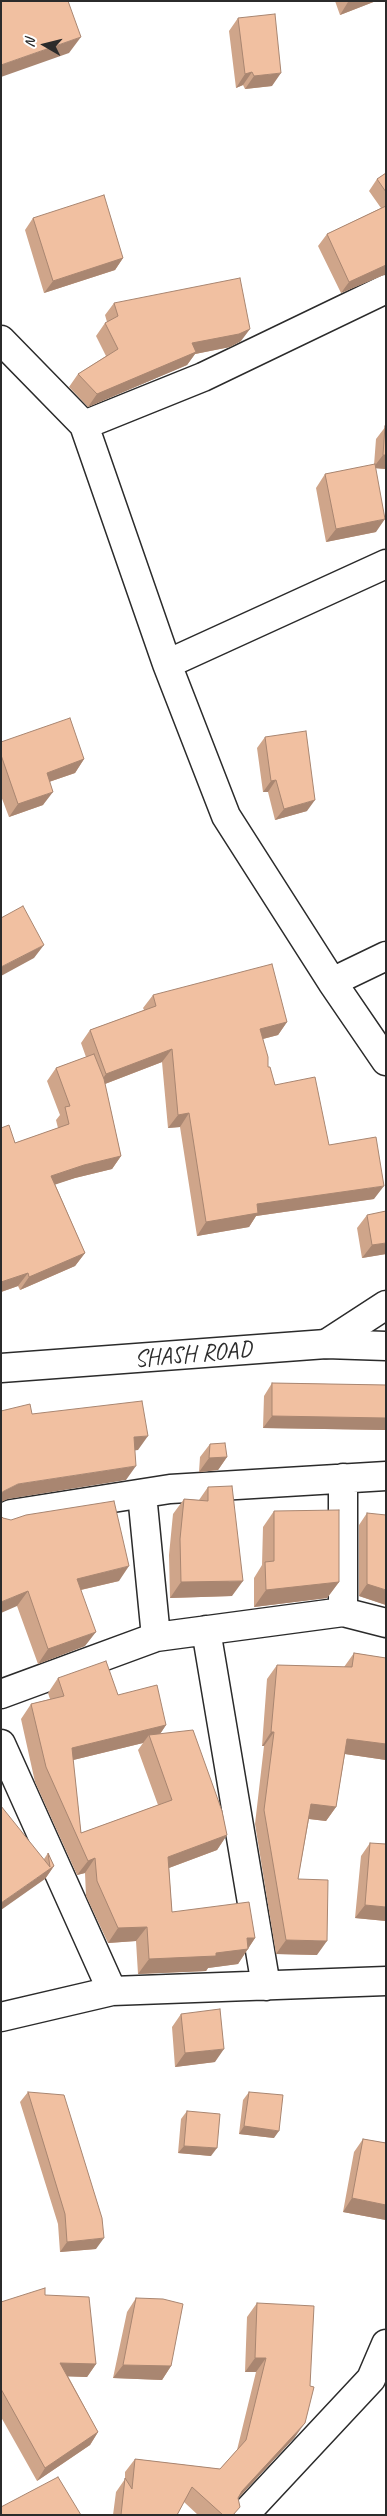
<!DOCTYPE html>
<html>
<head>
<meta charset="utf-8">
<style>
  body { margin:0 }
  #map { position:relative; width:387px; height:2516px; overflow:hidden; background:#fff; font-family:Caveat,sans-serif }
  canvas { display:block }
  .frame { position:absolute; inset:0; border:2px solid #2b2b2b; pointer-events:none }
  .north { position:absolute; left:20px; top:20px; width:50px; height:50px; -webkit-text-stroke:4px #fff; paint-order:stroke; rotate:278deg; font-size:14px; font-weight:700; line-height:20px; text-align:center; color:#2b2b2b }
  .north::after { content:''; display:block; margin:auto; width:18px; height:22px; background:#2b2b2b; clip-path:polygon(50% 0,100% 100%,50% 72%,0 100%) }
</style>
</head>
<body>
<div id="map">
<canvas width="387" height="2516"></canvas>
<div class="frame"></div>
<div class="north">N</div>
</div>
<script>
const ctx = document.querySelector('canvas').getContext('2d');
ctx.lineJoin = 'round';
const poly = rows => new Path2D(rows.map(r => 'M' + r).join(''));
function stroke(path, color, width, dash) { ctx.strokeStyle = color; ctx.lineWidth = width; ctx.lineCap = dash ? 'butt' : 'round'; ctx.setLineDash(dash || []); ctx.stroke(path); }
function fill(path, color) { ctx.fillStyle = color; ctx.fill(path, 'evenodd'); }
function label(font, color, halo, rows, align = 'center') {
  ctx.font = font + ' Caveat,sans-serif'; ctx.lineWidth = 4.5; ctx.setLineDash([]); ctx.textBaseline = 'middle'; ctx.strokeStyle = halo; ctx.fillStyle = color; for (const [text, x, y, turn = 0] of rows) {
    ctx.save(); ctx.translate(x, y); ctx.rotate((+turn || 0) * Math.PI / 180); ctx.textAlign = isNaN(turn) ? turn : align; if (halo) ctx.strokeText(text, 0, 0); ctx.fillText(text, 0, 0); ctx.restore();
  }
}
const street = poly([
  [1,340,84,425,167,664,226,816,332,982,386,1061],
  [84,425,203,377,386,289],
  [167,664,386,564],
  [332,982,386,956],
  [326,1344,386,1305],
  [343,1478,343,1612],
  [142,1494,156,1637],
  [1,1519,11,1514,170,1489,386,1476],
  [206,1630,266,1986],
  [1,1694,156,1637,343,1612,386,1623],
  [1,1744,112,1991],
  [1,2017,112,1991,386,1981],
  [244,2515,371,2379,386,2344]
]);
const secondary = poly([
  [1,1368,326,1344,386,1346]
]);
stroke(street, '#2b2b2b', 31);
stroke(secondary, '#2b2b2b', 31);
stroke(street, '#fff', 28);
stroke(secondary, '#fff', 28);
fill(poly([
  [335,1,376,1,340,15],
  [238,18,272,86,245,89,243,85,236,88,229,31],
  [386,173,386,274,341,293,318,246,327,234,381,208,369,191,377,179],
  [33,218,123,258,115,270,44,293,25,230],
  [114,303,241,341,230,347,195,354,187,365,88,407,69,387,78,374,106,356,96,336,105,323,107,322,105,315],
  [386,426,386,469,375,468,376,532,326,542,316,488,325,474,374,465,376,439],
  [265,737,307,811,275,820,268,792,263,792,257,748],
  [1,742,84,759,75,773,49,782,43,805,9,817,1,796],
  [153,995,287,1022,278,1035,263,1039,268,1067,275,1085,329,1145,374,1199,256,1216,249,1227,197,1236,180,1127,168,1128,162,1062,105,1084,121,1156,112,1169,75,1178,55,1184,85,1253,75,1266,20,1290,18,1286,1,1292,1,1128,15,1143,58,1128,56,1120,60,1115,47,1081,56,1068,86,1057,81,1043,90,1030,144,1010,143,1008],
  [367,1215,386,1254,362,1258,357,1228],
  [272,1383,386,1385,386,1430,263,1428,264,1396],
  [210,1444,227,1457,218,1470,199,1472,200,1457],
  [208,1487,232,1596,170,1598,169,1555,173,1514,184,1499,199,1500],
  [274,1511,339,1582,327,1598,254,1607,254,1578,262,1565,263,1527],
  [367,1513,386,1605,359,1596,359,1525],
  [3,1518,119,1581,81,1590,85,1646,38,1664,17,1606],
  [354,1653,386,1658,386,1760,345,1754,336,1807,326,1821,309,1819,298,1879,317,1955,276,1954,255,1824,264,1746,262,1746,267,1679,277,1665,344,1667],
  [58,1678,118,1695,166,1725,160,1734,227,1835,217,1850,169,1868,172,1912,255,1938,238,1964,208,1968,206,1971,138,1974,136,1941,108,1943,86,1896,85,1873,77,1875,35,1782,21,1719,31,1704,50,1699,48,1693],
  [143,1743,138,1750,158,1805,81,1833,73,1760],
  [370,1843,386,1921,355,1918,361,1856],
  [48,1853,54,1866,45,1879,44,1859],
  [181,2014,215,2062,175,2067,172,2027],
  [28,2092,96,2249,60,2252,58,2224,20,2102],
  [249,2092,274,2138,239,2134,243,2100],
  [187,2111,211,2156,178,2153,181,2119],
  [363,2139,386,2143,386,2220,343,2212,354,2152],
  [45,2295,96,2364,87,2377,68,2376,98,2432,90,2445,37,2481,1,2417,1,2302],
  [136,2298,171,2366,162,2380,113,2378,127,2312],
  [257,2303,295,2437,238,2498,234,2515,198,2515,184,2502,177,2515,113,2515,116,2492,125,2479,125,2472,135,2459,220,2469,237,2450,256,2372,245,2372,247,2317]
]), '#cfa58a');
fill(poly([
  [351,1,376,1,340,15,348,2],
  [81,37,69,53,1,77,1,65],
  [252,72,243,85,236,88,245,74],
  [281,73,272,86,245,89,254,76],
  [123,258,115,270,44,293,53,281],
  [386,265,386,274,341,293,349,282],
  [250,329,241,341,230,347,195,354,187,365,88,407,97,394,192,343],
  [383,455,386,455,386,469,373,468],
  [385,519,376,532,326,542,336,529],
  [84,759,75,773,37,786,47,773],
  [276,780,268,792,263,792,271,781],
  [53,792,43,805,9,817,18,804],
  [315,800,307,811,275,820,284,809],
  [44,945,34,958,1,976,1,967],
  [287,1022,278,1035,251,1042,260,1029],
  [172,1049,162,1062,97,1087,106,1074],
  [189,1113,180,1127,168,1128,178,1115],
  [121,1156,112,1169,75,1178,42,1189,51,1176,84,1165],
  [384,1186,374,1199,256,1216,249,1227,197,1236,206,1222,257,1204],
  [386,1243,386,1254,362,1258,372,1245],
  [85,1253,75,1266,20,1290,29,1277],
  [28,1273,18,1286,1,1292,1,1282],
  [272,1416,386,1418,386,1430,263,1428],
  [148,1436,138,1450,124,1452,134,1437],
  [227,1457,218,1470,199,1472,209,1458],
  [136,1466,126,1480,8,1499,1,1502,1,1493,4,1491,18,1484],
  [129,1566,119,1581,67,1593,77,1579],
  [243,1581,232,1596,170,1598,181,1582],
  [339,1582,327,1598,254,1607,266,1590],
  [367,1584,386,1590,386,1605,359,1596],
  [28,1591,17,1606,1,1613,1,1602],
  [96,1632,85,1646,38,1664,48,1649],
  [166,1725,156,1740,149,1735,143,1743,61,1763,72,1748],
  [271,1732,274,1732,264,1746,262,1746],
  [347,1739,386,1744,386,1760,338,1753],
  [311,1804,336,1807,326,1821,301,1818],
  [227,1835,217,1850,158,1872,168,1857],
  [95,1858,85,1873,77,1875,88,1861],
  [54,1866,45,1879,1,1910,1,1903],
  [365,1905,386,1907,386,1921,355,1918],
  [147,1927,136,1941,108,1943,118,1928],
  [247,1938,255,1938,238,1964,208,1968,206,1971,138,1974,149,1959,216,1953],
  [286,1940,327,1941,317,1955,276,1954],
  [224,2049,215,2062,175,2067,185,2053],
  [244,2126,279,2131,274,2138,239,2134],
  [184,2146,217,2148,211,2156,178,2153],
  [352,2198,386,2205,386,2220,343,2212],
  [104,2238,96,2249,60,2252,67,2242],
  [255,2358,266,2358,256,2372,245,2372],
  [60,2363,96,2364,87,2377,51,2376],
  [123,2365,171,2366,162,2380,113,2378],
  [305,2423,295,2437,233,2504,242,2491],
  [98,2432,90,2445,37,2481,45,2468]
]), '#a98671');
const building = poly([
  [1,1,68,1,81,37,1,65,1,1],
  [275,14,281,73,254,76,252,72,245,74,238,18,275,14],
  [386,173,386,192,377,179,386,173],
  [104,195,123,258,53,281,33,218,104,195],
  [386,206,386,265,349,282,327,234,386,206],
  [240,278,250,329,239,334,192,343,196,352,97,394,78,374,118,349,105,323,118,316,114,303,240,278],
  [385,426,386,426,386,455,383,455,385,426],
  [375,464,385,519,336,529,325,474,375,464],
  [70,718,84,759,47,773,53,792,18,804,1,755,1,742,70,718],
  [306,731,315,800,284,809,276,780,271,781,265,737,306,731],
  [23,906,44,945,1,967,1,918,23,906],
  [272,964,287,1022,260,1029,268,1057,268,1067,270,1067,275,1085,315,1077,329,1145,376,1137,384,1186,257,1204,258,1213,206,1222,189,1113,178,1115,172,1049,106,1074,90,1030,156,1006,153,995,272,964],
  [94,1054,104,1079,121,1156,84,1165,51,1176,85,1253,29,1277,28,1273,1,1282,1,1128,9,1125,15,1143,69,1124,65,1107,70,1106,56,1068,94,1054],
  [386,1211,386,1243,372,1245,367,1215,386,1211],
  [272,1383,386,1385,386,1418,272,1416,272,1383],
  [142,1401,148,1436,134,1437,136,1466,18,1484,4,1491,1,1493,1,1411,30,1404,32,1414,142,1401],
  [225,1443,227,1457,209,1458,210,1444,225,1443],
  [232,1486,243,1581,181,1582,180,1539,184,1499,208,1501,208,1487,232,1486],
  [114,1501,129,1566,77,1579,96,1632,48,1649,28,1591,1,1602,1,1516,3,1518,11,1520,26,1515,114,1501],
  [339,1510,339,1582,266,1590,265,1562,274,1561,274,1511,339,1510],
  [367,1513,386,1515,386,1590,367,1584,367,1513],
  [354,1653,386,1658,386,1744,347,1739,336,1807,311,1804,298,1879,328,1880,327,1941,286,1940,264,1810,274,1732,271,1732,277,1665,352,1667,354,1653],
  [106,1661,118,1695,157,1685,166,1725,72,1748,81,1833,172,1800,149,1735,193,1730,222,1811,227,1835,168,1857,172,1912,249,1902,255,1938,247,1938,248,1949,216,1953,216,1956,149,1959,147,1927,118,1928,97,1881,95,1858,88,1861,46,1767,31,1704,64,1696,58,1678,106,1661],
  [1,1806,50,1867,48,1853,54,1866,1,1903,1,1806],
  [370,1843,386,1844,386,1907,365,1905,370,1843],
  [220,2009,224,2049,185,2053,181,2014,220,2009],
  [28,2092,64,2095,102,2218,104,2238,67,2242,65,2214,28,2092],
  [249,2092,283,2095,279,2131,244,2126,249,2092],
  [187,2111,220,2114,217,2148,184,2146,187,2111],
  [363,2139,386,2143,386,2205,352,2198,363,2139],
  [45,2288,45,2295,89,2297,96,2364,60,2363,98,2432,45,2468,1,2389,1,2302,45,2288],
  [136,2298,163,2299,183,2304,171,2366,123,2365,136,2298],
  [257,2303,314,2306,310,2386,314,2387,305,2423,242,2491,238,2498,240,2507,233,2515,223,2515,192,2487,177,2515,121,2515,125,2478,132,2489,135,2459,220,2469,246,2440,266,2358,255,2358,257,2303],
  [58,2477,81,2515,1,2515,1,2507,58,2477]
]);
fill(building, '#f1c0a1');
stroke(building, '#a98671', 1);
label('24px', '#2b2b2b', '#fff', [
  ["SHASH ROAD",193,1355,-5]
]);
</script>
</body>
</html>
